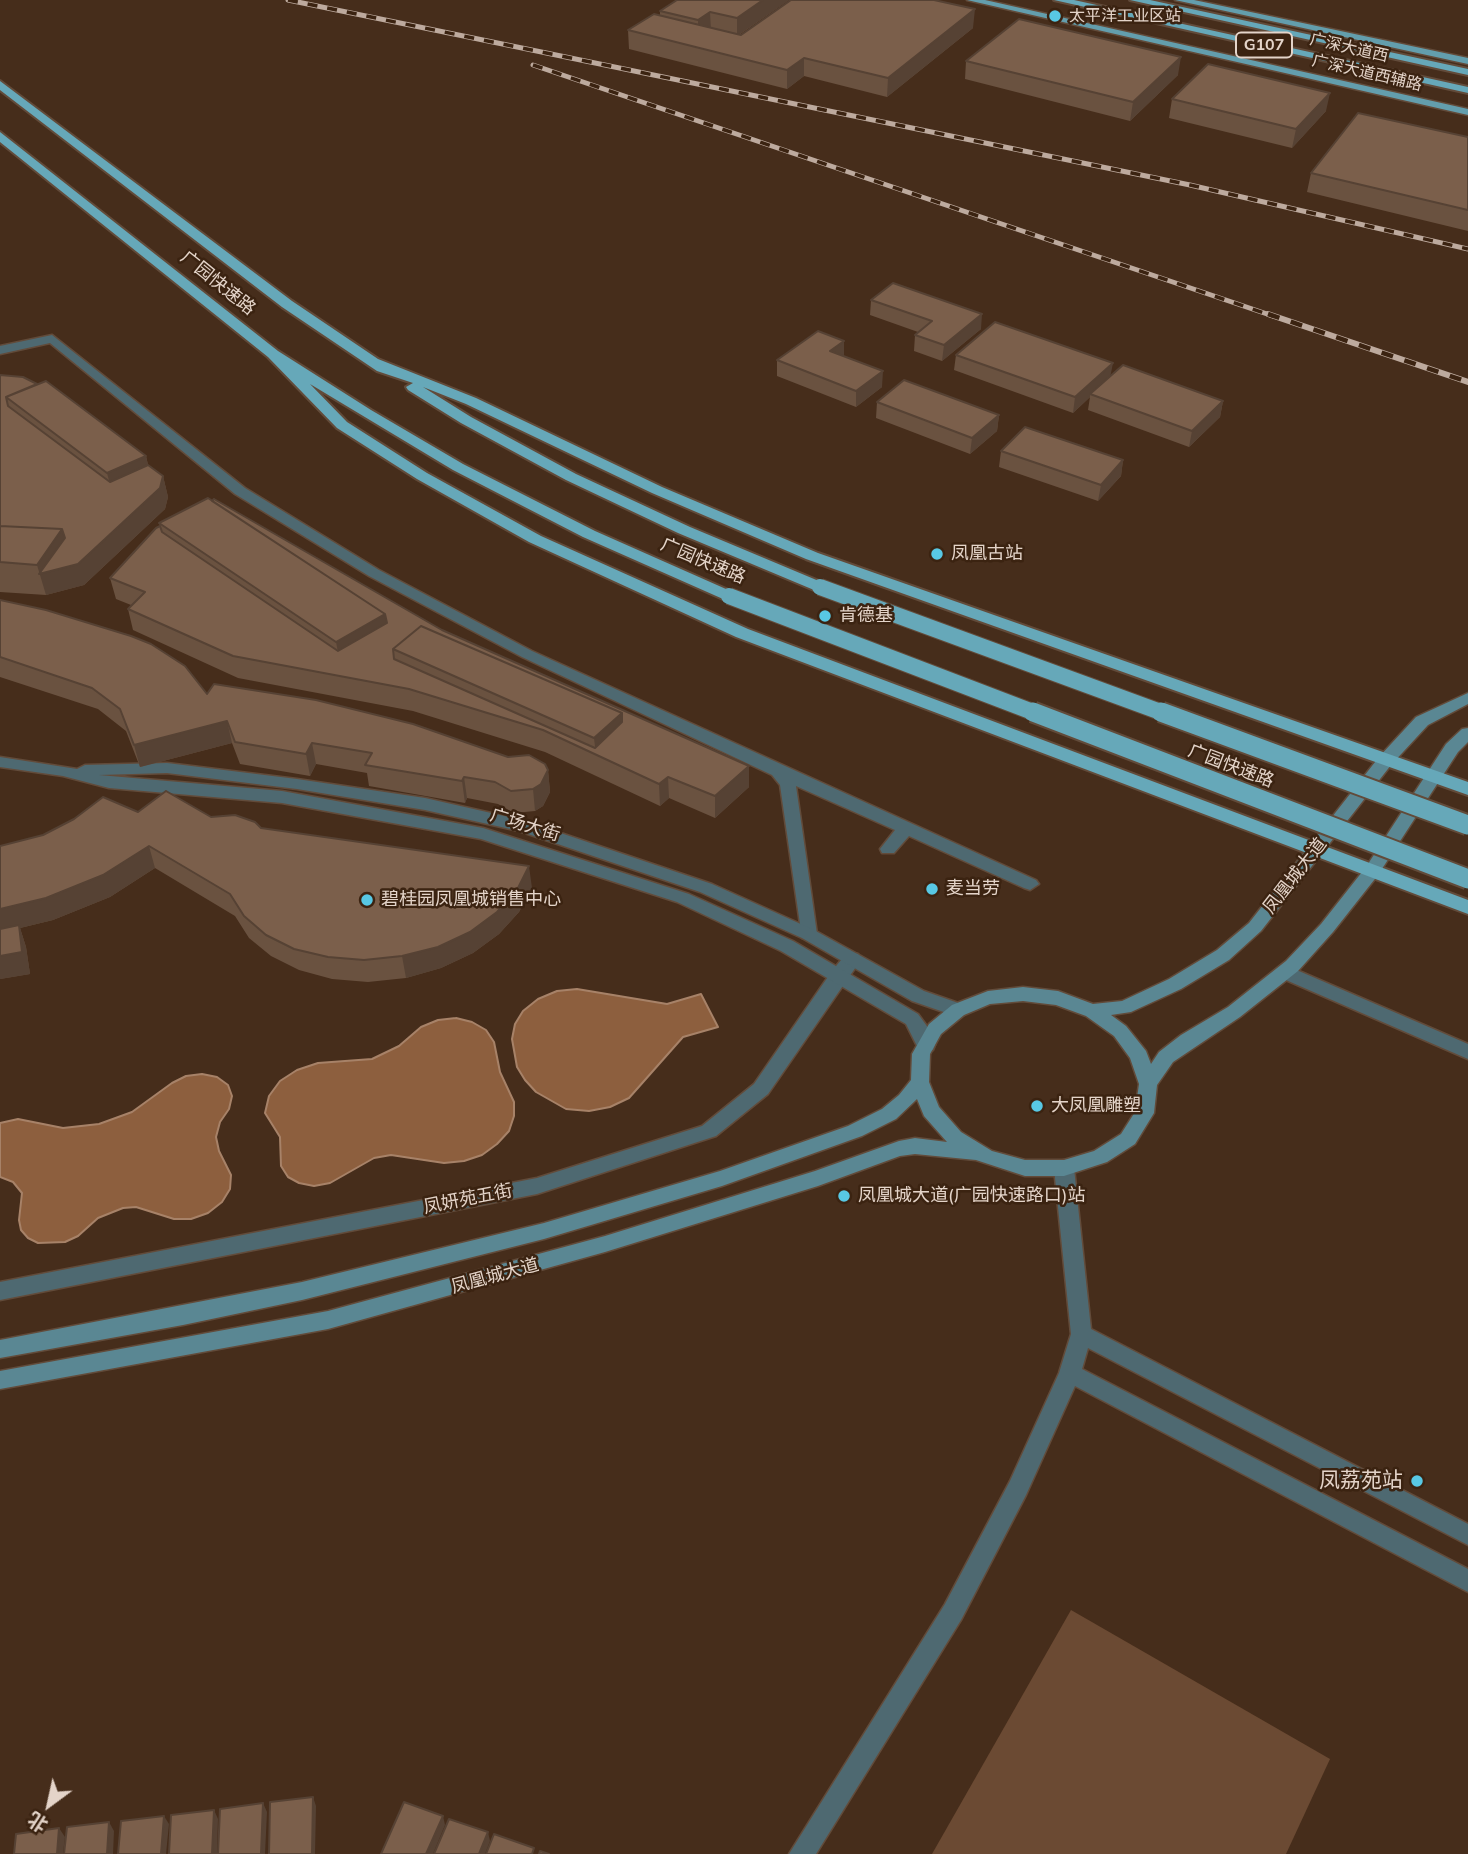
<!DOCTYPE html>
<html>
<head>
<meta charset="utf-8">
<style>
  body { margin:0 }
  #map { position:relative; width:1468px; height:1854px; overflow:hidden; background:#462d1b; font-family:Mulish,"Noto Sans SC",sans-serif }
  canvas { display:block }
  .north { position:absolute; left:14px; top:1770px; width:70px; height:70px; -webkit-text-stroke:5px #3b2311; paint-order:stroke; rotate:213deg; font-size:19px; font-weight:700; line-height:28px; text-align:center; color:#e4d4c9 }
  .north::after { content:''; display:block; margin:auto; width:24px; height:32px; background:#e4d4c9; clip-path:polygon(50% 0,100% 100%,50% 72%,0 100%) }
</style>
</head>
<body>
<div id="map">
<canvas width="1468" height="1854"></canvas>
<div class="north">北</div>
</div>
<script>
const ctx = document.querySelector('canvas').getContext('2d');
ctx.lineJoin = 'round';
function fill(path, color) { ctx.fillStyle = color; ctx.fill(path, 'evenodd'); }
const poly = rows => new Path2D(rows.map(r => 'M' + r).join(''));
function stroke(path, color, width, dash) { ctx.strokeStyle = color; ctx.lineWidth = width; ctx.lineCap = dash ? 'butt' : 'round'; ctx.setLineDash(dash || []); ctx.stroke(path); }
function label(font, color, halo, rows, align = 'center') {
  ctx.font = font + ' Mulish,"Noto Sans SC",sans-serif'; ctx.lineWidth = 5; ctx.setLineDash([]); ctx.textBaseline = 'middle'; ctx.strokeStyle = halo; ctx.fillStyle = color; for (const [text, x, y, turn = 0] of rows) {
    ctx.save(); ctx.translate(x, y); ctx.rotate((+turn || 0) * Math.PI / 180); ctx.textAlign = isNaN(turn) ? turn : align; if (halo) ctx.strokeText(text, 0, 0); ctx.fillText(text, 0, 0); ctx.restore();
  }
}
fill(poly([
  [1071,1610,1330,1759,1286,1854,932,1854]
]), '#6b4a33');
const water = poly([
  [577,989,667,1004,701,994,718,1027,683,1037,629,1098,610,1107,589,1111,566,1109,536,1092,525,1080,517,1067,512,1039,515,1024,523,1011,538,999,557,991,577,989],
  [456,1018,472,1022,486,1030,494,1042,500,1072,514,1102,514,1116,509,1131,497,1144,482,1155,464,1161,444,1163,391,1155,374,1158,330,1183,314,1186,299,1183,288,1177,281,1166,280,1137,265,1113,269,1096,280,1081,297,1070,318,1063,372,1059,399,1046,421,1027,438,1020,456,1018],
  [202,1074,217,1077,228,1085,232,1096,229,1109,220,1122,216,1137,219,1151,231,1175,230,1189,222,1202,208,1213,191,1219,174,1219,136,1207,123,1208,98,1218,78,1236,65,1242,38,1243,28,1238,21,1230,19,1220,22,1193,13,1182,0,1177,0,1123,18,1119,63,1128,99,1124,132,1112,172,1083,186,1076,202,1074]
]);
fill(water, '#8d5f3e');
stroke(water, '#a78268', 2);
const minor = poly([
  [52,335,245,488,379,570,532,651,1036,880,1039,884,1030,890,1024,888,909,836,894,853,882,853,880,849,895,830,796,786,817,934,814,938,802,938,780,785,772,775,522,657,369,576,235,494,50,343,0,354,0,346,52,335],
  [852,953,858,954,861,959,858,964,768,1094,716,1136,537,1194,0,1300,0,1282,537,1178,702,1126,754,1084,832,971,846,954,852,953],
  [1285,965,1468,1044,1468,1059,1279,977,1276,972,1279,967,1285,965],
  [1064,1160,1071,1162,1074,1168,1091,1329,1468,1524,1468,1545,1088,1348,1082,1369,1468,1569,1468,1592,1075,1386,1026,1495,961,1620,816,1854,789,1854,945,1604,1010,1481,1059,1373,1071,1334,1054,1168,1057,1162,1064,1160]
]);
const tertiary = poly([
  [0,757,77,769,85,765,167,763,297,779,425,798,522,820,712,884,814,930,924,991,964,1005,967,1010,964,1015,958,1017,912,1001,802,938,700,892,519,831,425,810,297,789,167,773,99,775,282,791,483,828,689,894,793,941,918,1014,929,1029,935,1045,933,1050,926,1052,919,1050,906,1024,781,951,677,902,481,839,282,803,109,788,63,776,0,767,0,757]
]);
const secondary = poly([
  [1468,693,1468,704,1428,725,1391,765,1261,931,1229,960,1181,989,1131,1012,1111,1015,1126,1026,1146,1051,1151,1064,1159,1052,1181,1035,1228,1007,1286,961,1321,924,1366,867,1446,744,1462,729,1468,728,1468,742,1458,752,1378,875,1333,932,1298,971,1240,1017,1173,1062,1157,1085,1154,1113,1135,1144,1107,1162,1064,1176,1025,1176,976,1160,915,1154,900,1156,818,1186,605,1252,328,1329,0,1389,0,1371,328,1311,605,1236,815,1171,899,1141,915,1138,947,1142,924,1116,917,1099,896,1119,862,1136,722,1186,544,1239,302,1300,183,1325,0,1358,0,1340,302,1282,544,1223,720,1171,848,1126,882,1109,899,1095,911,1080,912,1054,929,1024,952,1005,988,991,1023,987,1058,991,1093,1004,1122,1001,1169,979,1217,950,1249,923,1379,757,1416,717,1468,693],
  [1023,1001,1056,1005,1086,1016,1114,1036,1130,1058,1139,1084,1135,1112,1121,1134,1094,1151,1064,1160,1025,1160,992,1151,961,1132,939,1107,929,1082,930,1054,941,1034,964,1015,990,1004,1023,1001]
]);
const primary = poly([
  [967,0,985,0,1468,109,1468,115,967,0],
  [1175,0,1194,0,1468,58,1468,64,1175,0]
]);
const trunk = poly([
  [1054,0,1074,0,1468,87,1468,93,1054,0],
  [1130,0,1150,0,1468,69,1468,75,1130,0],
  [0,81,292,301,378,359,476,398,662,487,818,553,1468,782,1468,795,806,559,652,493,466,404,423,387,471,417,576,474,690,527,826,584,828,587,826,590,814,590,678,533,566,480,461,423,408,390,406,387,413,383,377,371,282,307,0,90,0,81],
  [0,132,278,351,371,410,463,464,595,531,735,593,737,596,729,601,723,599,583,537,453,470,310,384,347,422,427,473,541,536,748,629,1468,900,1468,914,736,637,529,542,417,479,337,428,268,357,0,142,0,132]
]);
stroke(minor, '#624b3a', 3);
stroke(tertiary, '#624b3a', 3);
stroke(secondary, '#624b3a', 3);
stroke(primary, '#624b3a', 3);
stroke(trunk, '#624b3a', 4);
fill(minor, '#4e6971');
fill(tertiary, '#4e6971');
fill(secondary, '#5a8793');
fill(primary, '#639ead');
fill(trunk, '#66a8b9');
const railFar1 = poly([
  [288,0,1190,185,1468,249],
  [533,65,1273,316]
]);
const rail = poly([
  [1268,314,1468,382]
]);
stroke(railFar1, '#bdaa9e', 5);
stroke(rail, '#bdaa9e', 6);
stroke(railFar1, '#3b2311', 3.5, [10]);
stroke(rail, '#3b2311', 4.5, [12]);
const trunkBridgeFar1 = poly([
  [820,587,1166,714],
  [729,596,1038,714]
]);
const trunkBridge = poly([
  [1033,712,1468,879],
  [1161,712,1468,825]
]);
stroke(trunkBridgeFar1, '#624b3a', 18, []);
stroke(trunkBridge, '#624b3a', 23, []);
stroke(trunkBridgeFar1, '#66a8b9', 16);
stroke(trunkBridge, '#66a8b9', 19);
fill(poly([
  [677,0,789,0,739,35,973,28,887,97,804,76,787,89,629,49,628,30,660,15,660,11],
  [966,61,1178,75,1130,121,965,79],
  [1172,99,1326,111,1292,148,1169,118],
  [1468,137,1468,231,1307,192,1311,173],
  [871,300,981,329,942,361,914,351,915,335,918,332,870,315],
  [956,355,1111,376,1223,401,1220,417,1189,447,1088,410,1090,397,1073,413,954,370],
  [777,360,882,387,856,407,777,376],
  [0,375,146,456,148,465,163,476,168,497,165,509,84,585,46,595,0,592],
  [877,402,999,415,997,431,970,454,876,418],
  [1001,451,1123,460,1121,476,1098,501,999,467],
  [159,523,442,630,749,787,715,818,669,798,660,806,545,752,413,711,238,678,133,630,128,609,131,605,116,599,110,578,160,526],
  [0,600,207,694,508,757,548,770,550,792,543,806,535,811,514,813,498,804,467,798,465,803,369,786,367,773,316,764,310,776,240,764,232,743,140,767,126,731,98,709,0,677],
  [138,812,211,817,532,888,519,912,499,934,473,953,441,968,406,978,368,982,332,979,299,970,271,956,249,938,235,916,155,868,110,897,53,920,20,928,26,947,30,974,0,979,0,846]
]), '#6a5240');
fill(poly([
  [763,0,789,0,737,36,737,18],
  [975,9,973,28,887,97,888,78],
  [710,12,711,30,698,38,698,20],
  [1181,57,1178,75,1130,121,1133,102],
  [804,58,804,76,787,89,787,70],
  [1330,93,1326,111,1292,148,1296,129],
  [982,314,981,329,942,361,944,345],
  [844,341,844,356,830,351],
  [1113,363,1110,378,1090,394,1090,397,1073,413,1075,397],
  [883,371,882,387,856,407,856,391],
  [1223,401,1220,417,1189,447,1192,431],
  [999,415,997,431,970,454,972,438],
  [146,456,153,486,115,503,107,473],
  [1123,460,1121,476,1098,501,1101,485],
  [163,476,168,497,165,509,84,585,46,595,37,565,62,529],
  [385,614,390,644,342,673,336,642],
  [622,713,623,744,596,755,594,738],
  [227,721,232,743,140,767,134,745],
  [312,743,316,764,310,776,306,754],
  [749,766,749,787,715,818,715,796],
  [548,770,550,792,543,806,535,811,533,789],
  [464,777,467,798,465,803,462,781],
  [668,777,669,798,660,806,659,784],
  [149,846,155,868,110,897,53,920,20,928,26,947,30,974,0,979,0,909],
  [529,866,532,888,519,912,499,934,473,953,441,968,406,978,402,956],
  [313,1797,316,1806,315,1854,312,1854],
  [263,1803,267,1812,265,1854,261,1854],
  [214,1810,218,1819,217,1854,212,1854],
  [164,1816,169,1824,166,1854,161,1854],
  [443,1816,445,1825,433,1854,426,1854],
  [109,1822,114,1831,113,1854,107,1854],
  [59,1828,65,1837,63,1854,57,1854],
  [488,1832,490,1841,485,1854,479,1854]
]), '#564234');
const building = poly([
  [677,0,763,0,737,18,710,12,698,20,660,11,677,0],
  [791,0,934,0,975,9,888,78,804,58,787,70,628,30,654,14,741,35,791,0],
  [1019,19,1181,57,1133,102,966,61,1019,19],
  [1208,64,1330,93,1296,129,1172,99,1208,64],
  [1358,113,1468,137,1468,210,1311,173,1358,113],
  [893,283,982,314,944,345,915,335,932,321,871,300,893,283],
  [995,322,1113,363,1075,397,956,355,995,322],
  [818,331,844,341,830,351,883,371,856,391,777,360,818,331],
  [1123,365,1223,401,1192,431,1090,394,1123,365],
  [0,375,23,377,37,384,6,397,8,406,110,482,148,465,163,476,160,488,78,564,39,574,65,538,62,529,0,526,0,375],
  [904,380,999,415,972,438,877,402,904,380],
  [46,381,146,456,107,473,6,397,46,381],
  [1025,427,1123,460,1101,485,1001,451,1025,427],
  [208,498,385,614,336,642,159,523,208,498],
  [214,499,442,630,749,766,715,796,668,777,659,784,543,730,409,689,233,656,128,609,145,592,110,578,156,528,160,526,162,532,338,651,387,623,385,614,212,501,214,499],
  [421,626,622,713,622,722,595,748,394,659,393,649,421,626],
  [0,526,62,529,37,565,0,562,0,526],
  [0,600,46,610,131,636,151,644,185,666,207,694,214,684,316,700,413,724,508,757,529,755,545,764,548,770,541,784,533,789,511,791,495,782,464,777,462,781,365,765,372,753,312,743,306,754,235,742,227,721,134,745,120,709,92,688,0,657,0,600],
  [421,626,622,713,594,738,393,649,421,626],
  [166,791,211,817,235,815,255,822,261,828,529,866,517,890,497,912,470,932,438,947,402,956,364,960,328,957,294,949,266,935,244,916,230,894,149,846,103,875,46,898,0,909,0,846,43,835,74,819,103,797,138,812,166,791],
  [19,925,22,952,0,956,0,929,19,925],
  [313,1797,312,1854,269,1854,270,1802,313,1797],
  [404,1802,443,1816,426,1854,381,1854,404,1802],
  [263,1803,261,1854,218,1854,220,1809,263,1803],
  [214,1810,212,1854,169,1854,171,1815,214,1810],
  [164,1816,161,1854,118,1854,121,1821,164,1816],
  [449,1819,488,1832,479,1854,434,1854,449,1819],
  [109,1822,107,1854,64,1854,67,1827,109,1822],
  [59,1828,57,1854,14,1854,16,1834,59,1828],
  [494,1834,534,1848,532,1854,486,1854,494,1834],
  [540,1851,549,1854,539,1854,540,1851]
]);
fill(building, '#7b5f4b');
stroke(building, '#564234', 2);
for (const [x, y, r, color] of [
  [1055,16,7,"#58c8e4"],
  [937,554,7,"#58c8e4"],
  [825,616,7,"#58c8e4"],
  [932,889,7,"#58c8e4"],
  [367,900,7,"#58c8e4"],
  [1037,1106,7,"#58c8e4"],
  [844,1196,7,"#58c8e4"],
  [1417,1481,7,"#58c8e4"]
]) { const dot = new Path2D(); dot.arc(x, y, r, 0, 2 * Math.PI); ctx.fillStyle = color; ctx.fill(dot); stroke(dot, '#3b2311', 2.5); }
label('16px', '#e4d4c9', '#3b2311', [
  ["太平洋工业区站",1069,16]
], 'left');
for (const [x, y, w] of [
  [1264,45,56]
]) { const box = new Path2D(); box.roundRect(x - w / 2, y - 12.5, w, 25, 5); ctx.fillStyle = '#3b2311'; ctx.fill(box); stroke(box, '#e4d4c9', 2); }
label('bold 16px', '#e4d4c9', null, [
  ["G107",1264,45]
]);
label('16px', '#e4d4c9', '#3b2311', [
  ["广深大道西",1349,48,13],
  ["广深大道西辅路",1367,73,13]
]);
label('18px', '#e4d4c9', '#3b2311', [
  ["广园快速路",218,283,39],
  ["广园快速路",703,561,23],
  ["广园快速路",1231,766,21],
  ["广场大街",525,825,17],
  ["凤凰城大道",1295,876,-52],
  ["凤妍苑五街",468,1199,-11],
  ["凤凰城大道",495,1276,-15]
]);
label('18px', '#e4d4c9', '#3b2311', [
  ["凤凰古站",951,554],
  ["肯德基",839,616],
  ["麦当劳",946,889],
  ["碧桂园凤凰城销售中心",381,900],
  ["大凤凰雕塑",1051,1106],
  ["凤凰城大道(广园快速路口)站",858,1196]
], 'left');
label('21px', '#e4d4c9', '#3b2311', [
  ["凤荔苑站",1403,1481]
], 'right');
</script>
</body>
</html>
